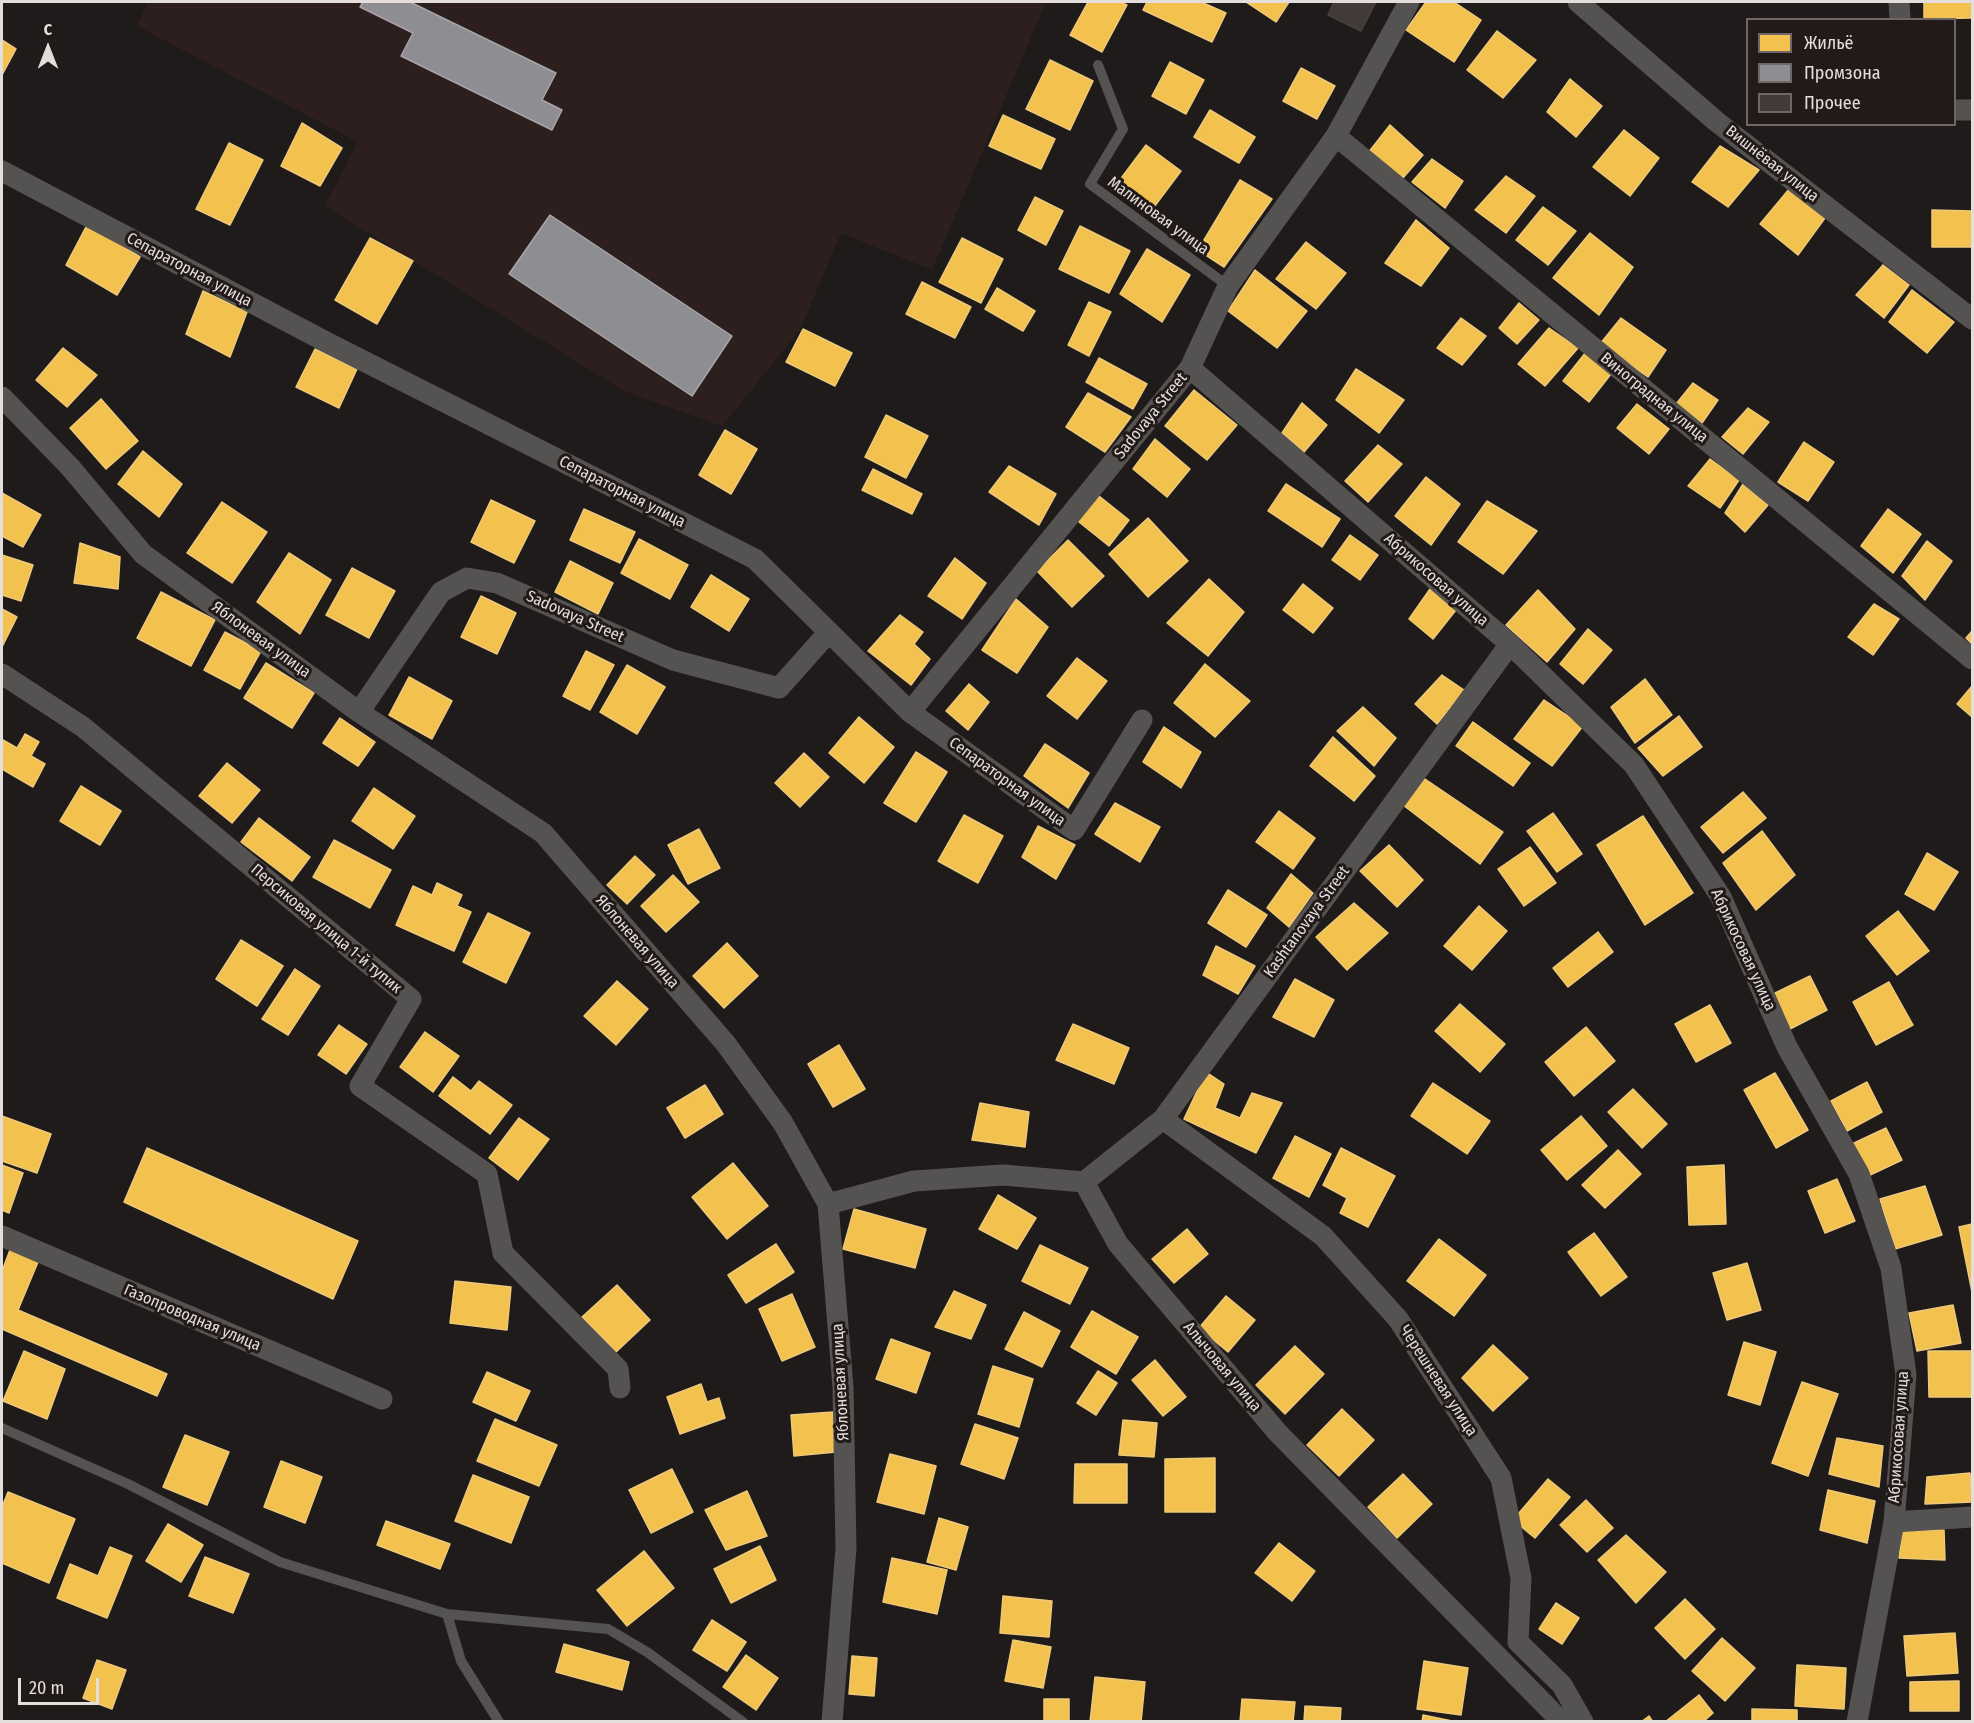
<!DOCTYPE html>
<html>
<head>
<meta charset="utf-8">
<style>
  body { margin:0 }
  #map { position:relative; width:1974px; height:1723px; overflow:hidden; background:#201b1b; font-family:"Fira Sans Condensed",sans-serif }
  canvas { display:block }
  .frame { position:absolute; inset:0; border:3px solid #e3dddc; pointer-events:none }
  .legend { position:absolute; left:1746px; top:18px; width:210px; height:108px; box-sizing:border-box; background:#221919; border:2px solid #6f6767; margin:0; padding:8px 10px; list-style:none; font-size:18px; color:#e3dddc }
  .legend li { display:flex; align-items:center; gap:12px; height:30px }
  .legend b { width:30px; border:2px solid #6f6767 }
  .north { position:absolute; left:18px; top:18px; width:60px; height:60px; -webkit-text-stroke:4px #221919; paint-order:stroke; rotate:0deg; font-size:16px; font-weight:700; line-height:24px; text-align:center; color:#e3dddc }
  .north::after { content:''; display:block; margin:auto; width:21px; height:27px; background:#e3dddc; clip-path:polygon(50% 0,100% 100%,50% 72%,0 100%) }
  .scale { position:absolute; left:18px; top:1678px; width:81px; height:27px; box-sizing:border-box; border:3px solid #e3dddc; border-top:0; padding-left:8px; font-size:18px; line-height:21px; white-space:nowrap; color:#e3dddc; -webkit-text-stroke:4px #221919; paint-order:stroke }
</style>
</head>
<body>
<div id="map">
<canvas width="1974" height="1723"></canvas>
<div class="frame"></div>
<ul class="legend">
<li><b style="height:16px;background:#f2c14e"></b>Жильё</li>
<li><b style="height:16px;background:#8d8d92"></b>Промзона</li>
<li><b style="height:16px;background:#423a36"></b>Прочее</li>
</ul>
<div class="north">С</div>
<div class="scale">20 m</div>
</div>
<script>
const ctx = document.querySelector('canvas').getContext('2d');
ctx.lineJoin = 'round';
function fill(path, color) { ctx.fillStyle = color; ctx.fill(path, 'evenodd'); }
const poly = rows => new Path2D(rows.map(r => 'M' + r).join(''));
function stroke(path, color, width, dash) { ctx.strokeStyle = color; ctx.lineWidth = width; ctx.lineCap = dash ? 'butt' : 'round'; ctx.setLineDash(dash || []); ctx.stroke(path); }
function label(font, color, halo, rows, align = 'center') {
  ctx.font = font + ' "Fira Sans Condensed",sans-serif'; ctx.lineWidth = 6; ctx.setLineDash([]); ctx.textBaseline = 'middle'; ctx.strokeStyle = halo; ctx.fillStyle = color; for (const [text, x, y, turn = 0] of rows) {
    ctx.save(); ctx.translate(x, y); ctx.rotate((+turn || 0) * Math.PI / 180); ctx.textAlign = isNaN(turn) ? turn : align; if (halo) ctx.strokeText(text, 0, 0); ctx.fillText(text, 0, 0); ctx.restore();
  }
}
fill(poly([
  [148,2,1046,2,932,270,841,233,800,330,722,426,624,391,325,206,358,142,137,26]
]), '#2d1f1e');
const homes = poly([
  [1088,2,1120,2,1127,5,1102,52,1070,35,1088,2],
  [1147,2,1201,2,1226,13,1212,42,1143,10,1147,2],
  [1246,2,1289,2,1276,22,1246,2],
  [1426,2,1454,2,1481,20,1454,62,1406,30,1426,2],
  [1924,2,1972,2,1972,18,1924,19,1924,2],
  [1497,31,1536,60,1503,98,1467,70,1497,31],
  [2,40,16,49,2,75,2,40],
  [1050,60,1093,81,1070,130,1026,109,1050,60],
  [1170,62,1204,80,1186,114,1152,96,1170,62],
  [1301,68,1335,86,1317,119,1283,101,1301,68],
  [1570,79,1602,106,1576,137,1547,112,1570,79],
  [1210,110,1255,137,1239,163,1194,137,1210,110],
  [1003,115,1055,139,1041,169,989,146,1003,115],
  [302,123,342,148,320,186,281,166,302,123],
  [1390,125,1423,155,1402,179,1368,153,1390,125],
  [1624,130,1659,158,1630,196,1593,167,1624,130],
  [229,143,263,160,230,225,196,209,229,143],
  [1146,145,1181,171,1148,215,1113,189,1146,145],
  [1720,146,1759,170,1728,207,1692,182,1720,146],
  [1432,159,1463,181,1445,208,1412,182,1432,159],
  [1506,176,1535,196,1506,233,1475,210,1506,176],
  [1240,180,1272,199,1224,267,1198,250,1240,180],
  [1790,188,1825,218,1798,255,1760,224,1790,188],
  [1035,197,1063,211,1046,245,1018,230,1035,197],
  [1543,207,1576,231,1548,265,1516,240,1543,207],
  [1932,210,1972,211,1972,247,1932,247,1932,210],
  [1416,220,1449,248,1421,286,1385,263,1416,220],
  [88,223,140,257,117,295,66,265,88,223],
  [1080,226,1130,251,1109,293,1059,269,1080,226],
  [1590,233,1633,267,1599,315,1553,278,1590,233],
  [370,238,413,261,377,324,335,300,370,238],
  [962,238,1003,259,981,303,939,282,962,238],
  [1306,242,1346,273,1316,309,1276,279,1306,242],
  [1147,249,1190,275,1162,322,1120,294,1147,249],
  [1883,265,1909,285,1884,318,1856,295,1883,265],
  [1255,270,1307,311,1277,348,1228,311,1255,270],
  [922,282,971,307,955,338,906,314,922,282],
  [997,288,1035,311,1023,331,985,309,997,288],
  [1912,290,1954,322,1927,353,1889,322,1912,290],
  [203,291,247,312,230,357,186,334,203,291],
  [1089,302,1111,312,1089,356,1068,345,1089,302],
  [1519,303,1539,320,1517,344,1499,328,1519,303],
  [1461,318,1486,336,1462,365,1437,348,1461,318],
  [1621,318,1666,350,1648,377,1600,344,1621,318],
  [1549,328,1578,348,1545,386,1518,364,1549,328],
  [803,329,852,353,835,386,786,362,803,329],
  [63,348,97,375,67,407,36,380,63,348],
  [315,349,357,369,339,408,296,387,315,349],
  [1586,352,1611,374,1589,402,1563,381,1586,352],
  [1099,358,1147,384,1133,409,1086,382,1099,358],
  [1356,369,1404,400,1379,433,1336,400,1356,369],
  [1693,383,1718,400,1702,423,1676,404,1693,383],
  [1194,390,1237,425,1207,460,1165,426,1194,390],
  [1088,393,1131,417,1105,452,1066,427,1088,393],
  [101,399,138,441,106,469,70,428,101,399],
  [1302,403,1327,425,1304,452,1282,433,1302,403],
  [1637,404,1669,429,1649,454,1617,428,1637,404],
  [1748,408,1769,422,1743,454,1722,437,1748,408],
  [886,415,928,436,906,478,865,457,886,415],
  [725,430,757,449,731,494,699,475,725,430],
  [1155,439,1190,469,1167,497,1133,469,1155,439],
  [1804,442,1834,462,1808,501,1778,482,1804,442],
  [1378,445,1402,464,1368,502,1345,481,1378,445],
  [143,451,182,484,159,517,118,484,143,451],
  [1710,459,1739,480,1720,508,1688,486,1710,459],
  [1009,466,1056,494,1039,525,989,492,1009,466],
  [873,469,922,494,912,514,862,490,873,469],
  [1426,477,1460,504,1431,545,1395,516,1426,477],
  [1286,484,1340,519,1322,547,1268,511,1286,484],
  [1743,484,1768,505,1745,532,1725,513,1743,484],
  [1094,492,1129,520,1109,546,1074,518,1094,492],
  [2,493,41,515,23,547,2,536,2,493],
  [491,500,535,521,514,563,471,542,491,500],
  [1487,501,1537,531,1503,574,1458,542,1487,501],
  [222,502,267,532,232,583,187,553,222,502],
  [584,509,635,532,620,563,570,540,584,509],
  [1888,509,1921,534,1893,573,1861,546,1888,509],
  [1148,518,1188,561,1148,597,1109,554,1148,518],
  [1350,535,1378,555,1360,580,1332,560,1350,535],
  [639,539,688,565,670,599,621,573,639,539],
  [1068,540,1104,576,1072,607,1037,571,1068,540],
  [1927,541,1952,561,1925,600,1902,576,1927,541],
  [80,543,120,557,118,589,74,583,80,543],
  [289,553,331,580,300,634,257,602,289,553],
  [2,555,33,565,21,601,2,595,2,555],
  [955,558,986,583,962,619,928,596,955,558],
  [570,561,613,583,598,614,555,592,570,561],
  [352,568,395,591,369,638,326,615,352,568],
  [711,575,749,599,729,631,691,607,711,575],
  [1209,579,1244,612,1208,656,1167,623,1209,579],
  [1303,584,1333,608,1313,633,1283,610,1303,584],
  [1430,589,1456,610,1433,639,1409,619,1430,589],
  [1538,590,1575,629,1547,662,1506,625,1538,590],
  [161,592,215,620,191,666,137,638,161,592],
  [481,596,516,613,497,654,461,637,481,596],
  [1016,599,1048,627,1017,673,982,650,1016,599],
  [1874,604,1899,619,1873,655,1848,637,1874,604],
  [2,609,17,617,2,647,2,609],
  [900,615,923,632,914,644,930,659,911,685,868,651,900,615],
  [1588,629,1612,650,1583,684,1560,664,1588,629],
  [1972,631,1972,644,1966,638,1972,631],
  [225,632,261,651,240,689,204,670,225,632],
  [586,651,614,665,590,710,563,696,586,651],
  [1077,658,1107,681,1077,719,1047,696,1077,658],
  [266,663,314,693,292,728,244,698,266,663],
  [1205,664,1250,701,1215,737,1174,703,1205,664],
  [627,665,665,687,637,734,600,712,627,665],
  [1442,675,1464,690,1437,724,1415,704,1442,675],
  [409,677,452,701,432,739,389,715,409,677],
  [1645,679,1672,715,1635,743,1611,707,1645,679],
  [969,684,989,702,968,730,946,711,969,684],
  [1972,686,1972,717,1957,704,1972,686],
  [1544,700,1583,726,1552,766,1514,739,1544,700],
  [1363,707,1396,738,1374,766,1337,731,1363,707],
  [1679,716,1702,747,1663,776,1638,748,1679,716],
  [859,717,894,747,864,783,829,753,859,717],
  [340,718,375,742,358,766,323,743,340,718],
  [1473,722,1530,763,1513,786,1456,746,1473,722],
  [1164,727,1201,752,1181,788,1143,762,1164,727],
  [25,734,39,742,31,756,45,764,33,787,2,769,3,740,17,748,25,734],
  [1333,737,1375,776,1354,801,1310,766,1333,737],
  [1045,744,1089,773,1068,808,1024,776,1045,744],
  [916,752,947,772,916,822,884,803,916,752],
  [804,753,829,777,800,807,775,783,804,753],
  [227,763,260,790,232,823,199,796,227,763],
  [1425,779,1503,832,1480,864,1403,805,1425,779],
  [81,786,121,811,100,845,60,821,81,786],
  [374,788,415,816,393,849,352,821,374,788],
  [1743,792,1766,818,1723,853,1701,827,1743,792],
  [1115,803,1160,827,1140,862,1095,834,1115,803],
  [1279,811,1315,838,1293,869,1256,842,1279,811],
  [1553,813,1582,854,1557,872,1527,831,1553,813],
  [964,815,1003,836,978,883,938,861,964,815],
  [1643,816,1693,893,1645,925,1597,845,1643,816],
  [259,818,310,857,292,881,241,842,259,818],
  [1038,826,1075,845,1056,879,1022,857,1038,826],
  [699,829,720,868,688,884,668,845,699,829],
  [1762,831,1795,875,1756,910,1723,863,1762,831],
  [334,840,391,870,370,908,313,877,334,840],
  [1389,845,1423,880,1397,907,1360,871,1389,845],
  [1530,847,1556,883,1524,906,1498,869,1530,847],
  [1927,853,1958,872,1934,910,1905,894,1927,853],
  [635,856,655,875,627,904,607,885,635,856],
  [1291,874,1313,893,1289,927,1267,908,1291,874],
  [673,875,699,902,666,932,641,906,673,875],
  [437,883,462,895,457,906,471,912,454,951,396,925,413,886,432,895,437,883],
  [1228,890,1267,915,1246,947,1208,923,1228,890],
  [1354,903,1388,933,1347,970,1316,937,1354,903],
  [1479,906,1507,931,1472,970,1444,946,1479,906],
  [1898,911,1929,951,1897,975,1866,936,1898,911],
  [488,913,530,933,506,983,463,962,488,913],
  [1598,932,1613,952,1568,987,1553,968,1598,932],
  [241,940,283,966,257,1006,216,979,241,940],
  [727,943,758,976,724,1008,693,976,727,943],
  [1216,946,1255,966,1238,994,1203,975,1216,946],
  [295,969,320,986,288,1035,262,1019,295,969],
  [1810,976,1827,1010,1790,1029,1773,994,1810,976],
  [1295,979,1334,1000,1314,1037,1273,1017,1295,979],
  [617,981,648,1009,616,1045,584,1016,617,981],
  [1889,982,1913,1025,1876,1045,1853,1002,1889,982],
  [1460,1004,1505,1044,1480,1072,1435,1031,1460,1004],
  [1710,1005,1731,1043,1696,1062,1675,1024,1710,1005],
  [1073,1024,1129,1048,1114,1084,1056,1060,1073,1024],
  [339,1025,367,1044,346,1074,318,1055,339,1025],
  [1586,1027,1615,1061,1574,1096,1545,1062,1586,1027],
  [425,1032,459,1056,433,1092,400,1067,425,1032],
  [839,1045,865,1089,833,1107,808,1064,839,1045],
  [1206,1072,1224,1084,1215,1108,1240,1118,1252,1093,1282,1103,1256,1153,1184,1119,1206,1072],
  [1775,1073,1808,1130,1776,1148,1744,1090,1775,1073],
  [453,1077,471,1091,479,1081,512,1105,490,1134,439,1096,453,1077],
  [1867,1082,1882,1112,1847,1131,1831,1101,1867,1082],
  [1433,1083,1490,1121,1467,1154,1411,1116,1433,1083],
  [705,1085,723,1114,685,1138,667,1108,705,1085],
  [1633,1089,1667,1124,1642,1148,1608,1112,1633,1089],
  [980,1103,1029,1112,1025,1147,972,1140,980,1103],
  [2,1116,51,1134,37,1173,2,1161,2,1116],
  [1581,1116,1607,1146,1567,1180,1541,1150,1581,1116],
  [519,1118,549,1139,518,1180,489,1158,519,1118],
  [1886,1128,1902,1160,1868,1176,1852,1144,1886,1128],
  [1295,1136,1331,1154,1309,1197,1273,1178,1295,1136],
  [147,1148,358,1241,333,1299,124,1202,147,1148],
  [1341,1148,1395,1176,1368,1227,1340,1213,1347,1198,1323,1185,1341,1148],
  [1618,1150,1641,1174,1605,1208,1582,1185,1618,1150],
  [733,1163,768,1206,727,1239,692,1197,733,1163],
  [2,1165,23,1173,9,1213,2,1210,2,1165],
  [1724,1165,1726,1224,1689,1225,1687,1167,1724,1165],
  [1837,1179,1855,1221,1825,1233,1808,1191,1837,1179],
  [1925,1186,1942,1235,1895,1249,1880,1199,1925,1186],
  [998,1195,1036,1218,1017,1249,979,1229,998,1195],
  [854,1209,926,1229,915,1268,843,1249,854,1209],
  [1972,1224,1972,1292,1959,1227,1972,1224],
  [1187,1229,1208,1254,1174,1283,1152,1259,1187,1229],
  [1594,1233,1627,1277,1601,1296,1568,1252,1594,1233],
  [1439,1239,1486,1275,1454,1316,1407,1281,1439,1239],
  [776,1244,794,1272,746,1303,728,1275,776,1244],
  [1040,1245,1088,1268,1070,1304,1022,1281,1040,1245],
  [10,1250,38,1262,18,1310,167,1374,157,1396,2,1329,2,1271,10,1250],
  [1747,1263,1761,1310,1727,1320,1713,1273,1747,1263],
  [455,1281,511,1287,507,1330,450,1323,455,1281],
  [617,1285,650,1320,616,1352,582,1317,617,1285],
  [954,1291,986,1305,971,1339,935,1327,954,1291],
  [792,1294,815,1347,782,1361,759,1309,792,1294],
  [1226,1296,1255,1320,1228,1352,1199,1328,1226,1296],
  [1953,1305,1961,1343,1917,1351,1909,1313,1953,1305],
  [1092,1311,1138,1337,1116,1374,1071,1347,1092,1311],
  [1024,1312,1060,1331,1042,1367,1005,1349,1024,1312],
  [891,1339,930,1353,916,1393,876,1379,891,1339],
  [1744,1342,1776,1352,1760,1405,1728,1395,1744,1342],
  [1493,1345,1528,1378,1493,1411,1462,1378,1493,1345],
  [1295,1346,1324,1374,1285,1414,1256,1385,1295,1346],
  [24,1351,65,1369,47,1419,3,1401,24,1351],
  [1928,1351,1972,1351,1972,1397,1929,1397,1928,1351],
  [1155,1360,1186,1397,1163,1416,1132,1380,1155,1360],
  [993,1366,1033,1379,1019,1427,978,1414,993,1366],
  [1098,1371,1117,1383,1096,1415,1077,1403,1098,1371],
  [487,1372,530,1391,516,1421,473,1402,487,1372],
  [1802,1382,1838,1394,1808,1476,1772,1463,1802,1382],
  [701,1384,707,1402,719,1398,725,1418,680,1434,667,1397,701,1384],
  [1342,1409,1374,1440,1339,1476,1307,1445,1342,1409],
  [833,1412,836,1452,794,1456,791,1415,833,1412],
  [495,1419,557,1445,539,1486,477,1461,495,1419],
  [1123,1420,1157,1423,1154,1457,1119,1455,1123,1420],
  [975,1424,1018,1438,1004,1479,961,1464,975,1424],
  [185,1435,229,1452,207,1505,163,1487,185,1435],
  [1837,1438,1883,1446,1879,1487,1829,1474,1837,1438],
  [890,1454,936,1466,924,1514,877,1502,890,1454],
  [1215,1458,1215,1512,1165,1512,1165,1459,1215,1458],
  [281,1461,322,1477,305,1523,264,1507,281,1461],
  [1075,1464,1127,1464,1127,1503,1074,1503,1075,1464],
  [672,1469,693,1512,651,1533,629,1490,672,1469],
  [1970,1473,1972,1502,1925,1504,1927,1477,1970,1473],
  [1403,1474,1432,1504,1397,1538,1368,1507,1403,1474],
  [473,1475,529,1497,511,1543,455,1521,473,1475],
  [1548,1479,1570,1497,1535,1538,1513,1520,1548,1479],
  [1828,1490,1875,1501,1867,1543,1820,1530,1828,1490],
  [747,1491,767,1536,726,1550,705,1510,747,1491],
  [8,1492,75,1519,49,1583,2,1563,2,1507,8,1492],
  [1586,1500,1613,1528,1587,1552,1560,1525,1586,1500],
  [939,1518,968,1527,956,1570,927,1562,939,1518],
  [386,1521,450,1544,440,1569,377,1545,386,1521],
  [168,1524,203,1545,181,1582,146,1561,168,1524],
  [1902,1530,1944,1530,1945,1560,1899,1558,1902,1530],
  [1626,1535,1666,1572,1636,1603,1598,1560,1626,1535],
  [1279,1543,1315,1571,1292,1601,1255,1573,1279,1543],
  [760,1546,776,1580,731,1603,714,1569,760,1546],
  [110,1547,132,1556,107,1618,57,1598,70,1564,98,1576,110,1547],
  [644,1551,674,1588,627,1626,597,1590,644,1551],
  [205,1557,249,1574,233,1613,189,1596,205,1557],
  [892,1558,947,1570,937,1614,883,1602,892,1558],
  [1003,1596,1052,1601,1049,1637,1000,1633,1003,1596],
  [1685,1599,1715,1629,1685,1659,1655,1628,1685,1599],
  [1556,1603,1579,1618,1562,1644,1539,1629,1556,1603],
  [712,1620,746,1642,727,1671,693,1650,712,1620],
  [1955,1633,1958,1673,1907,1676,1904,1636,1955,1633],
  [1722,1638,1755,1668,1725,1701,1692,1671,1722,1638],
  [1013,1640,1051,1647,1043,1688,1005,1681,1013,1640],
  [564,1644,629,1662,622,1690,556,1672,564,1644],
  [746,1655,778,1678,756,1710,723,1687,746,1655],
  [852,1656,877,1658,874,1696,849,1694,852,1656],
  [97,1660,126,1670,112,1709,83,1698,97,1660],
  [1424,1661,1468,1668,1461,1715,1417,1709,1424,1661],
  [1797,1665,1846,1668,1844,1709,1795,1706,1797,1665],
  [1095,1677,1145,1682,1141,1722,1090,1722,1095,1677],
  [1959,1681,1959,1711,1910,1711,1910,1682,1959,1681],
  [1699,1695,1713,1713,1703,1722,1665,1722,1699,1695],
  [1044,1699,1069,1699,1069,1722,1044,1722,1044,1699],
  [1242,1699,1295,1702,1293,1722,1240,1722,1242,1699],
  [1305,1706,1341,1708,1340,1722,1304,1722,1305,1706],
  [1752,1709,1797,1710,1797,1722,1752,1722,1752,1709],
  [1423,1715,1457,1722,1422,1722,1423,1715],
  [1649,1716,1653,1722,1641,1722,1649,1716]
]);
fill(homes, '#f2c14e');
stroke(homes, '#eec979', 1.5);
const industry = poly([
  [363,2,410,2,556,73,542,100,562,110,552,130,401,56,413,33,360,7,363,2],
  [550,215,732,336,692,396,509,274,550,215]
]);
fill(industry, '#8d8d92');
stroke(industry, '#a7a5a8', 1.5);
const building = poly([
  [1334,2,1376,2,1361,31,1328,15,1334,2]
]);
fill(building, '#423a36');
stroke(building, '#454241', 1.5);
stroke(poly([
  [1098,65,1123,129,1090,184,1228,286],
  [2,1428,128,1484,280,1562,447,1614,608,1629,647,1652,743,1722],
  [447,1614,461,1661,499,1722]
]), '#555252', 10);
stroke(poly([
  [1578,2,1717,122,1972,319],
  [1899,2,1900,20],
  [1954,110,1972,110],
  [1336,136,1972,659],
  [2,171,330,344,755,559,910,712,1074,830,1142,720],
  [1190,368,1510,644,1634,765,1721,897,1787,1047,1859,1174,1891,1268,1906,1375,1894,1522,1857,1722],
  [2,397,70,467,143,554,359,712,543,833,726,1044,783,1123,828,1204,843,1387,846,1548,832,1722],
  [2,674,83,727,411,999,360,1086,487,1174,503,1253,618,1369,620,1388],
  [359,712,441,592,467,578,497,583,673,660,779,688,828,633],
  [910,712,1190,368,1228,286,1336,136,1409,2],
  [1163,1119,1323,1236,1398,1319,1501,1478,1521,1578,1518,1642,1562,1685,1583,1722],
  [1084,1182,1163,1119,1510,644],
  [828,1204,914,1181,1003,1175,1084,1182,1118,1244,1278,1433,1562,1722],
  [2,1236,382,1399],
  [1894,1522,1972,1517]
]), '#555252', 21);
label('16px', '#e3dddc', '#221919', [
  ["Вишнёвая улица",1772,164,38],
  ["Малиновая улица",1158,216,36],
  ["Сепараторная улица",189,270,28],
  ["Виноградная улица",1654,398,39],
  ["Sadovaya Street",1151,416,-51],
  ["Сепараторная улица",622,492,27],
  ["Абрикосовая улица",1436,580,41],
  ["Sadovaya Street",575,617,24],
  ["Яблоневая улица",261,640,36],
  ["Сепараторная улица",1007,782,36],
  ["Kashtanovaya Street",1307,922,-54],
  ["Персиковая улица 1-й тупик",326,929,40],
  ["Яблоневая улица",637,942,49],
  ["Абрикосовая улица",1743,950,65],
  ["Газопроводная улица",192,1318,23],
  ["Алычовая улица",1222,1367,50],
  ["Черешневая улица",1438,1381,57],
  ["Яблоневая улица",841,1382,-93],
  ["Абрикосовая улица",1899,1437,-86]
]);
</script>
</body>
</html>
